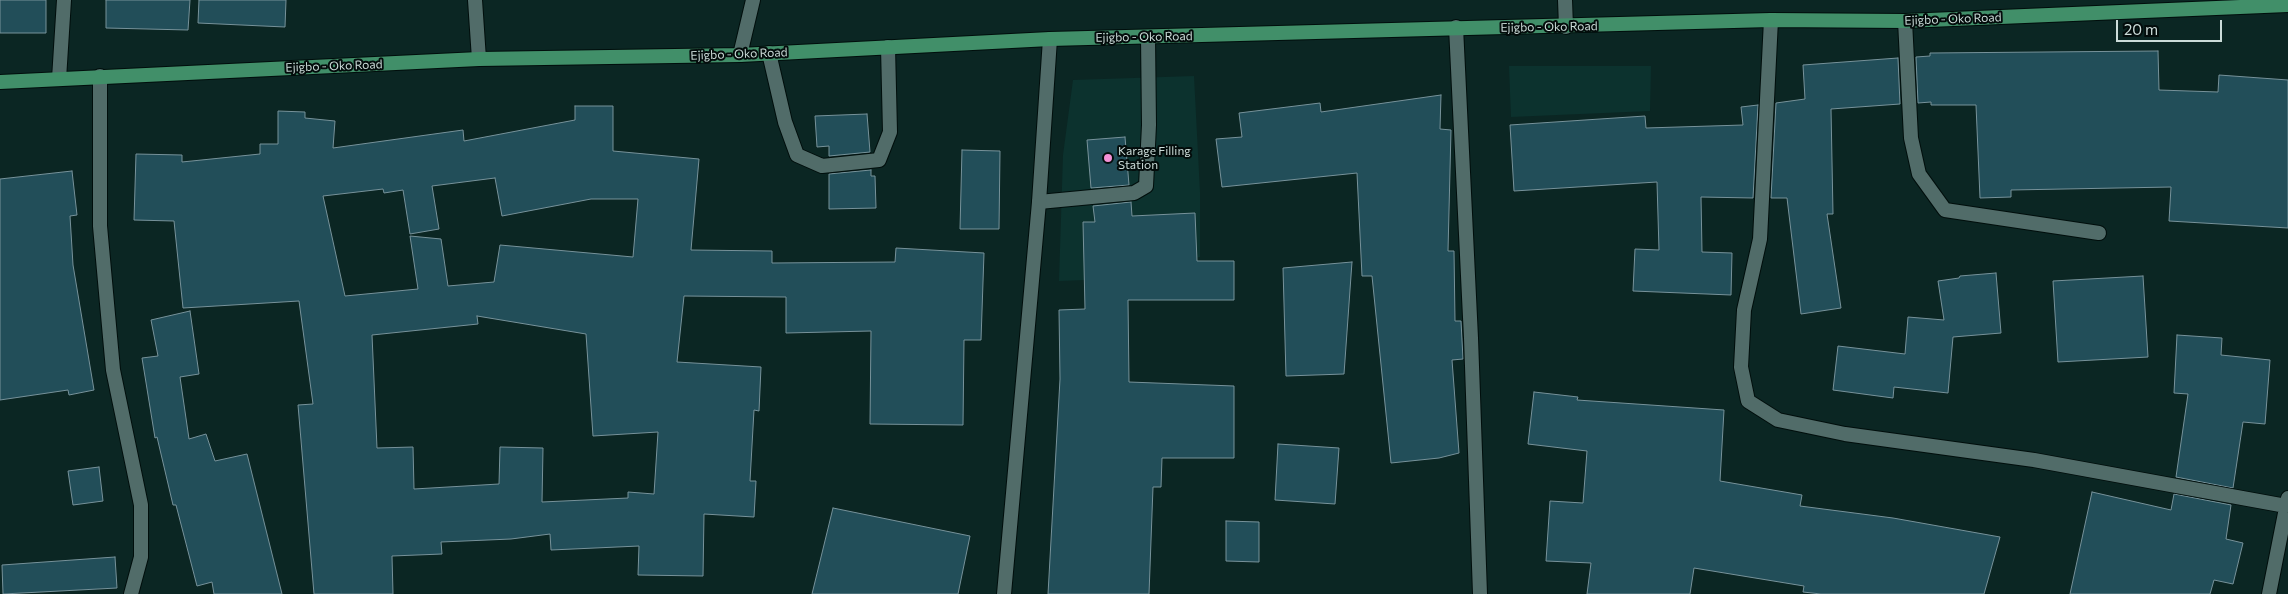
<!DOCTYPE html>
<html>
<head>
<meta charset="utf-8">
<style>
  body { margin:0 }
  #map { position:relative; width:2288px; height:594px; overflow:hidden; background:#0b2623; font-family:Commissioner,sans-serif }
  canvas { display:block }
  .scale { position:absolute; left:2116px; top:20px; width:106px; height:22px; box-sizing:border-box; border:2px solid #ccdcd9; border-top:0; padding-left:6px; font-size:15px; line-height:18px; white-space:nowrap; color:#ccdcd9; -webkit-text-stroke:4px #030c0b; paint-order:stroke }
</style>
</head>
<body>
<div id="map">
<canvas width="2288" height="594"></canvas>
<div class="scale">20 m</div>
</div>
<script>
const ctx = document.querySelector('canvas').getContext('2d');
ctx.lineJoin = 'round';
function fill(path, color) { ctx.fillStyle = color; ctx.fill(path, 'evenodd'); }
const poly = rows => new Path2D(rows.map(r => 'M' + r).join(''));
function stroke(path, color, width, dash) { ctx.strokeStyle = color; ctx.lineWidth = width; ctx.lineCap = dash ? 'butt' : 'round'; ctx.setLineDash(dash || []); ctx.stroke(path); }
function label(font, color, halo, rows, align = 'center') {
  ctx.font = font + ' Commissioner,sans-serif'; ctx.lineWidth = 4; ctx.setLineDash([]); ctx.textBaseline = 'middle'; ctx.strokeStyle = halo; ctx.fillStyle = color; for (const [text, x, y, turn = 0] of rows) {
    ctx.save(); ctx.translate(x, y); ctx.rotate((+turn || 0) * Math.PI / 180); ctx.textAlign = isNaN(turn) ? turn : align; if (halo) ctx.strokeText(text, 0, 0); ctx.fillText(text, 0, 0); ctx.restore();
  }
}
fill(poly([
  [1509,66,1651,66,1650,111,1511,117],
  [1194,76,1200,192,1200,257,1173,262,1164,277,1059,281,1063,155,1073,80]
]), '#0c322e');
const building = poly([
  [0,0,46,0,46,33,0,33,0,0],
  [106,0,190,0,188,30,106,28,106,0],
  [199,0,286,0,285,27,198,23,199,0],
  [2158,51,2159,90,2218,92,2219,75,2288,80,2288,228,2169,221,2171,187,2011,190,2011,197,1980,198,1976,105,1931,105,1931,102,1918,103,1916,57,1930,56,1930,53,2158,51],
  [1898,58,1900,104,1831,109,1833,214,1827,214,1841,308,1801,314,1787,198,1771,198,1776,103,1805,99,1803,65,1898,58],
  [1441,95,1440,129,1451,130,1448,251,1454,251,1455,321,1461,321,1463,359,1452,360,1459,453,1439,458,1391,463,1372,276,1362,276,1357,173,1222,187,1216,139,1242,137,1239,113,1320,103,1321,112,1441,95],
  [1758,105,1753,198,1701,197,1702,252,1732,253,1731,295,1633,291,1635,249,1659,250,1657,182,1514,191,1510,125,1645,116,1646,128,1743,125,1741,107,1758,105],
  [575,106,613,106,613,151,699,159,691,250,772,251,772,263,895,262,896,248,984,253,981,340,964,340,963,425,870,424,871,331,786,333,786,297,684,296,677,362,761,367,759,411,754,410,750,481,756,481,754,517,704,514,703,576,638,575,639,546,551,550,550,534,511,539,441,542,442,554,392,556,393,594,314,594,298,405,313,404,299,301,183,308,174,221,134,220,136,154,182,155,182,162,260,154,260,144,278,144,278,111,305,112,305,118,335,121,333,148,463,130,464,141,575,120,575,106],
  [495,178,502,216,591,199,638,199,633,257,500,245,494,282,448,286,441,239,410,236,418,289,345,296,323,196,383,189,384,193,403,190,410,234,439,229,432,186,495,178],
  [477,316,586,334,593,436,658,432,654,494,628,492,628,498,542,502,543,448,500,447,499,484,414,489,413,447,377,448,372,335,478,324,477,316],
  [867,114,870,152,829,156,829,146,817,147,815,116,867,114],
  [1125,137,1129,185,1091,188,1087,140,1125,137],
  [962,150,1000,151,999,229,960,229,962,150],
  [871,170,871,176,875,176,876,208,829,209,829,174,871,170],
  [72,171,77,215,70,216,73,265,94,390,69,395,68,390,0,400,0,179,72,171],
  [1131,202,1132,216,1195,213,1197,261,1234,261,1234,300,1128,300,1129,382,1234,386,1234,458,1162,458,1161,487,1153,487,1149,594,1048,594,1060,379,1059,310,1085,309,1083,222,1095,222,1093,206,1131,202],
  [1352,262,1344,374,1286,376,1283,268,1352,262],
  [1996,273,2001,333,1953,337,1948,393,1894,387,1893,398,1833,390,1838,346,1905,354,1908,317,1944,320,1938,281,1959,278,1960,276,1996,273],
  [2143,276,2148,357,2058,362,2053,281,2143,276],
  [190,311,199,374,180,377,189,439,206,434,215,461,247,454,282,594,214,594,212,582,197,586,176,505,173,505,157,437,155,438,142,358,158,356,151,320,190,311],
  [2177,335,2222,338,2221,355,2270,360,2265,424,2243,422,2233,488,2176,477,2188,394,2174,393,2177,335],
  [1534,392,1578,397,1577,400,1724,410,1720,481,1802,495,1800,506,1893,518,2000,537,1984,594,1821,594,1803,592,1804,586,1694,568,1690,594,1587,594,1591,563,1546,561,1550,501,1583,503,1587,451,1528,444,1534,392],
  [1278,444,1339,448,1335,504,1275,500,1278,444],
  [99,467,103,501,73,505,68,471,99,467],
  [2092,492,2171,510,2174,494,2231,505,2226,539,2243,543,2233,584,2214,580,2210,594,2070,594,2092,492],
  [833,508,970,536,958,594,812,594,833,508],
  [1226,521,1259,522,1259,562,1226,561,1226,521],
  [115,557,117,588,3,594,2,565,115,557]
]);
fill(building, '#224e59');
stroke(building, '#77929a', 1);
const service = poly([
  [1905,21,1911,138,1919,174,1945,210,2099,233],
  [769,53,785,122,797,155,822,166,879,160,890,132,888,47],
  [1039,202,1134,193,1146,186,1149,125,1148,37]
]);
const minor = poly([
  [475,0,479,59],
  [1565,0,1566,27],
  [1771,20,1760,239,1744,310,1741,367,1748,401,1778,420,1845,434,2034,460,2286,506],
  [1456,27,1471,338,1480,594],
  [100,76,100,226,113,370,141,505,141,557,131,594],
  [59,79,64,0],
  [1004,594,1039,202,1050,39],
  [2269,594,2288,498]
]);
const tertiary = poly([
  [740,55,753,0]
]);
const primary = poly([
  [0,82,479,59,740,55,1050,39,1771,20,1905,21,2288,5]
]);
stroke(service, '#000e0c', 16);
stroke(minor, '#000e0c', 16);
stroke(tertiary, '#000e0c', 16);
stroke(primary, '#000e0c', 16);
stroke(service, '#516c69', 14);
stroke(minor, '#516c69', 14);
stroke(tertiary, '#516c69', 14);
stroke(primary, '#418f69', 14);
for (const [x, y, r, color] of [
  [1108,158,5,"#f391d6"]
]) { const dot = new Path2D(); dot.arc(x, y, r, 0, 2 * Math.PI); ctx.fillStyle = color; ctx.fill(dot); stroke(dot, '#030c0b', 2); }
label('12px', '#ccdcd9', '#030c0b', [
  ["Ejigbo - Oko Road",1953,19,-2],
  ["Ejigbo - Oko Road",1549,27,-1],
  ["Ejigbo - Oko Road",1144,37,-1],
  ["Ejigbo - Oko Road",739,54,-2],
  ["Ejigbo - Oko Road",334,66,-2]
]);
label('12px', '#ccdcd9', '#030c0b', [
  ["Karage Filling",1118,151],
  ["Station",1118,165]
], 'left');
</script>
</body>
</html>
